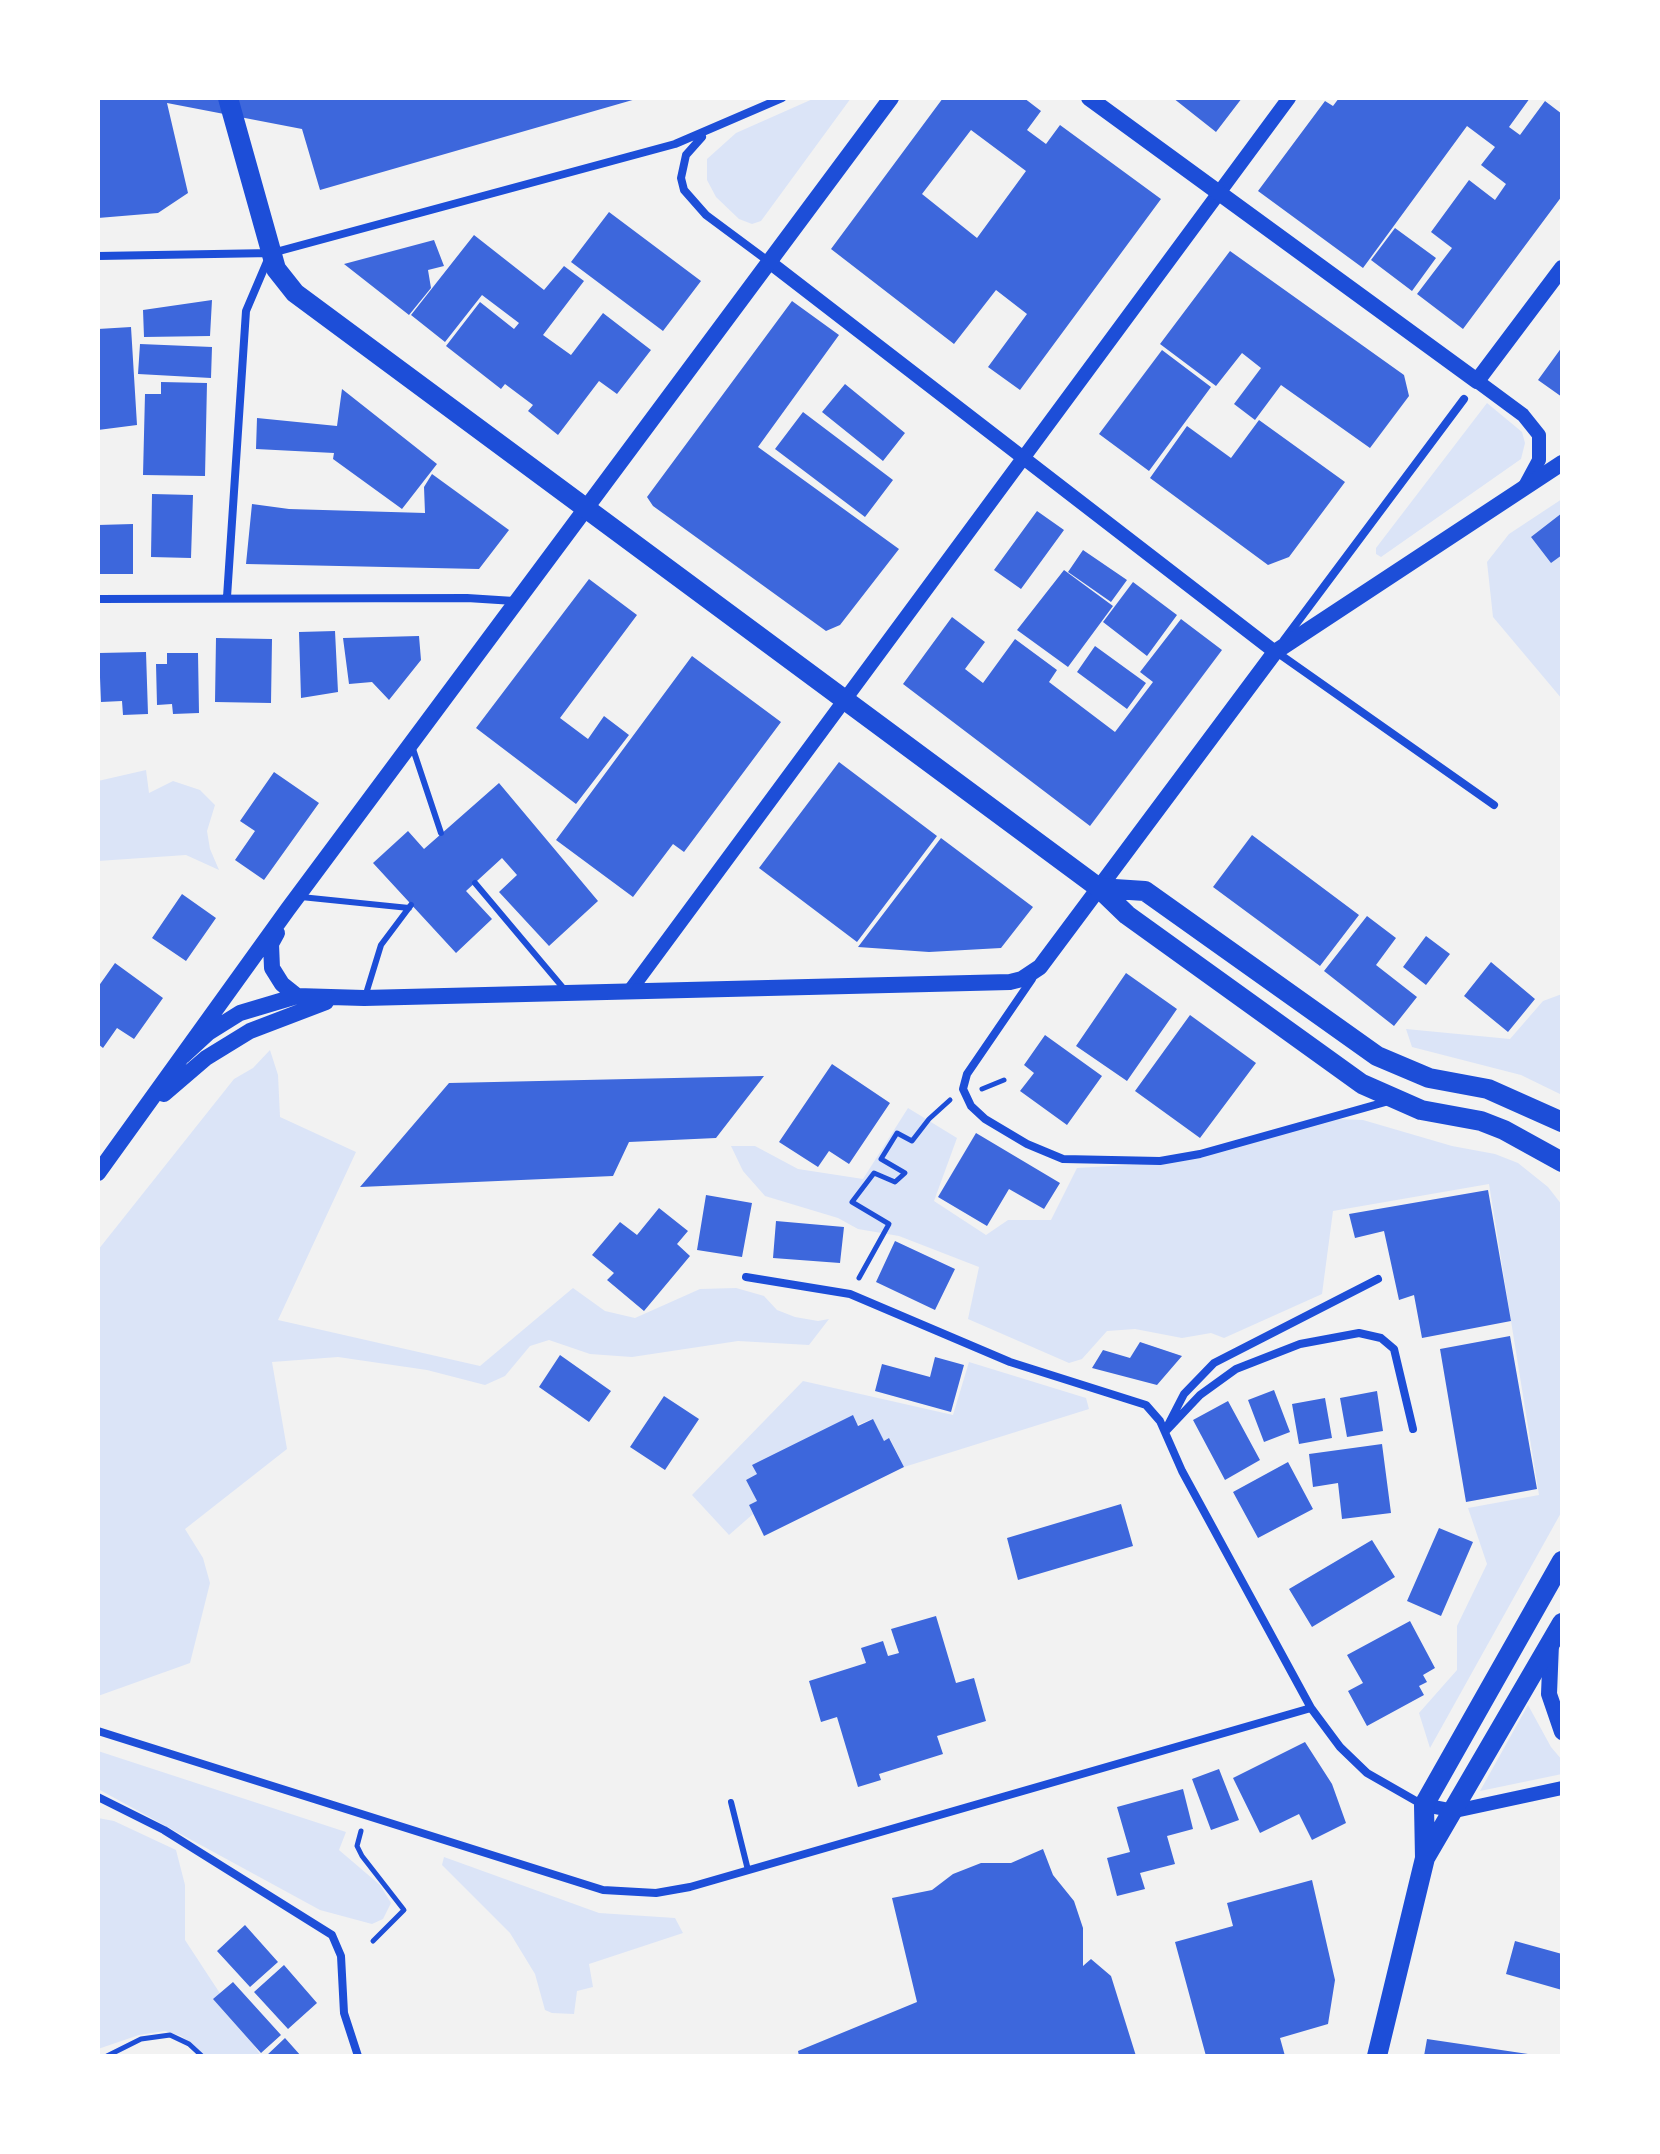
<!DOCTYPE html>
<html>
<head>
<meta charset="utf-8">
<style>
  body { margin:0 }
  #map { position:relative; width:1660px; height:2154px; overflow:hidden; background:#f2f2f2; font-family:"DejaVu Sans",sans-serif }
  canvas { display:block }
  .frame { position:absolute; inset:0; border:100px solid #fff; pointer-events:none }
</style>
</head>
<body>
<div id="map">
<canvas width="1660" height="2154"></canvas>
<div class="frame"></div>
</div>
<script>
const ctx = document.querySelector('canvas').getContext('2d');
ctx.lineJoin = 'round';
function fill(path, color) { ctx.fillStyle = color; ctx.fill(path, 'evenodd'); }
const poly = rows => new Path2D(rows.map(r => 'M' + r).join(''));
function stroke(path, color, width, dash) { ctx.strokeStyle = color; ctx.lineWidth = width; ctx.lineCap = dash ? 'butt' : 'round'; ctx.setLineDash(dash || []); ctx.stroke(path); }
fill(poly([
  [815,98,851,98,761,221,752,224,739,219,716,197,707,180,707,159,736,133],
  [1487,403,1522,432,1525,443,1521,459,1381,557,1376,554,1376,548],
  [1562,499,1562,699,1493,617,1487,562,1509,534],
  [146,770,149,793,173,781,200,790,215,805,207,831,210,849,219,870,186,855,98,861,98,781],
  [1562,994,1562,1095,1521,1075,1412,1047,1406,1029,1510,1039,1543,1001],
  [270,1050,278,1075,280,1117,356,1152,278,1320,480,1366,573,1288,605,1311,635,1318,700,1289,736,1288,764,1296,777,1310,795,1317,818,1321,829,1319,809,1345,738,1341,632,1357,590,1354,549,1340,530,1346,505,1376,485,1385,427,1370,338,1357,272,1362,287,1449,185,1529,203,1558,210,1583,190,1663,98,1696,98,1250,234,1079,253,1068],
  [908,1108,957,1138,934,1201,986,1235,1008,1220,1051,1220,1077,1168,1146,1164,1337,1119,1363,1120,1452,1146,1495,1154,1518,1163,1548,1187,1562,1205,1562,1511,1430,1748,1419,1713,1457,1670,1457,1626,1487,1564,1468,1508,1539,1495,1489,1184,1333,1211,1322,1294,1224,1338,1211,1333,1182,1338,1135,1329,1107,1331,1082,1359,1069,1363,968,1319,979,1267,899,1236,858,1229,838,1218,765,1196,743,1171,731,1146,755,1146,798,1169,863,1179],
  [969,1362,1086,1398,1089,1409,904,1467,890,1439,884,1441,872,1419,753,1466,757,1474,746,1480,757,1501,749,1505,753,1514,729,1535,692,1495,803,1381,953,1415],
  [1528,1705,1551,1747,1562,1760,1562,1774,1480,1791],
  [98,1751,346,1832,339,1850,380,1885,391,1903,383,1919,372,1924,320,1910,98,1789],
  [98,1818,114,1821,176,1850,185,1885,185,1940,261,2056,206,2056,181,2036,165,2031,139,2035,98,2049],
  [444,1857,599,1913,675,1918,683,1933,589,1964,593,1987,577,1991,574,2014,552,2013,545,2010,535,1974,510,1933,442,1865]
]), '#dbe4f7');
fill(poly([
  [98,98,635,98,636,99,320,190,302,129,167,103,188,193,158,213,98,218],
  [943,98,1024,98,1041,111,1027,130,1046,144,1060,125,1161,199,1020,390,988,367,1027,314,996,290,954,344,831,249],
  [971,130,1026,171,977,238,922,194],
  [1173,98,1242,98,1216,132],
  [1339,98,1530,98,1509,127,1520,135,1545,101,1562,114,1562,196,1463,329,1417,294,1452,248,1431,232,1469,180,1495,200,1506,184,1481,165,1495,147,1467,126,1363,268,1258,191,1325,101,1333,106],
  [609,212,701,281,663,331,571,262],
  [1395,228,1436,258,1412,291,1371,260],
  [474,235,544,290,564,266,584,281,543,335,571,355,603,313,651,350,617,394,599,381,558,435,528,411,533,405,505,384,501,389,446,346,480,302,514,329,519,323,482,295,445,342,411,315],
  [434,240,444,266,428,270,431,288,409,315,344,264],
  [1230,251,1404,375,1409,396,1370,448,1281,385,1255,420,1234,404,1261,368,1242,353,1216,386,1160,344],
  [212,300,210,336,144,337,143,310],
  [792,301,839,335,758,447,899,549,840,625,826,631,653,506,647,497],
  [131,327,137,425,98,430,98,329],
  [140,344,212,347,211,378,138,374],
  [1562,347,1562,397,1538,380],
  [1162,350,1211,387,1149,471,1099,434],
  [161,382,207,383,205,476,143,475,145,394,161,394],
  [845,384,905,433,883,461,822,412],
  [342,389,437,464,402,509,333,459,334,453,256,449,257,418,337,426],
  [803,412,893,480,865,517,775,449],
  [1259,420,1345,482,1289,557,1268,565,1150,478,1187,426,1231,458],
  [432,474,509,530,479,569,246,564,252,504,289,509,425,513,424,487],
  [152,494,193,495,191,558,151,557],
  [1037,511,1064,530,1021,589,994,570],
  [1562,513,1562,555,1551,563,1531,537],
  [133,524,133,574,98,574,98,525],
  [1083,550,1127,580,1111,602,1068,572],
  [1064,570,1113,606,1068,667,1017,630],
  [589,579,637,615,560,718,588,739,604,716,629,735,576,804,476,728],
  [1133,582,1177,615,1147,656,1103,622],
  [952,617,985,642,965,669,983,683,1015,639,1057,670,1049,682,1115,732,1153,682,1140,672,1181,619,1222,650,1090,826,903,684],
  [335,631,338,692,301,698,299,632],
  [419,636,421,660,389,700,372,682,349,684,343,638],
  [216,638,272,639,271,703,215,702],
  [1095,646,1146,683,1127,709,1077,672],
  [146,652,148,714,123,715,122,701,101,702,99,653],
  [167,653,198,653,199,713,173,714,172,704,157,705,156,664,167,664],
  [692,656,781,722,684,852,673,844,633,897,556,840],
  [839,762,937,836,857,942,759,868],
  [274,772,319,803,264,880,235,860,255,831,240,821],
  [499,783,598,901,549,946,499,892,517,875,502,858,466,891,492,919,456,953,373,863,408,831,424,849],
  [1252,835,1359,915,1320,966,1213,887],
  [941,838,1033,907,1001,948,929,952,858,947],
  [182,894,216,918,186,961,152,938],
  [1367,916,1396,938,1376,965,1417,997,1394,1026,1324,971],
  [1426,936,1450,954,1426,985,1403,967],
  [1491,962,1535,999,1508,1032,1464,996],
  [115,963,163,998,134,1039,117,1028,103,1048,98,1044,98,987],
  [1126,973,1177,1009,1127,1081,1076,1046],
  [1190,1015,1256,1063,1200,1138,1135,1091],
  [1045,1035,1102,1076,1067,1125,1020,1091,1034,1073,1024,1065],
  [832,1064,890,1103,849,1164,829,1151,818,1167,779,1142],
  [764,1076,716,1138,629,1142,613,1176,360,1187,449,1083],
  [976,1133,1060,1183,1044,1209,1009,1189,987,1226,938,1197],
  [1488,1190,1511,1321,1422,1338,1414,1295,1399,1300,1384,1231,1355,1238,1349,1214],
  [706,1195,752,1203,742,1257,697,1250],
  [659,1208,688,1231,677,1244,690,1256,644,1311,607,1280,614,1273,592,1255,620,1222,637,1235],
  [776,1221,844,1227,840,1263,773,1258],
  [895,1241,955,1269,935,1310,876,1282],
  [1510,1336,1537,1489,1466,1502,1440,1349],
  [1140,1342,1182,1356,1157,1385,1092,1368,1103,1350,1130,1358],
  [560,1355,611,1391,589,1422,539,1387],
  [935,1357,964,1365,951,1412,875,1391,882,1364,930,1377],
  [1274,1390,1290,1432,1264,1442,1248,1400],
  [1377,1391,1383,1431,1347,1437,1340,1398],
  [664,1396,699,1419,665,1470,630,1447],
  [1325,1398,1332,1438,1299,1444,1292,1404],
  [1228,1401,1260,1460,1225,1480,1193,1420],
  [853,1415,858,1426,873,1419,884,1441,889,1438,904,1467,764,1536,749,1505,757,1501,746,1480,757,1474,752,1465],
  [1382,1444,1391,1513,1342,1519,1338,1483,1313,1487,1309,1454],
  [1288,1462,1313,1509,1258,1538,1233,1492],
  [1121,1504,1133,1546,1018,1580,1007,1538],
  [1439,1528,1473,1542,1441,1616,1407,1601],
  [1372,1540,1395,1577,1312,1627,1289,1589],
  [936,1616,956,1683,974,1678,986,1721,937,1736,943,1754,879,1774,881,1780,858,1787,837,1717,821,1722,809,1681,866,1663,861,1648,883,1641,888,1656,899,1653,891,1629],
  [1410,1621,1435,1668,1423,1675,1427,1682,1419,1686,1424,1695,1367,1726,1348,1691,1363,1683,1347,1655],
  [1305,1742,1332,1784,1346,1823,1312,1840,1299,1814,1260,1833,1233,1778],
  [1219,1769,1239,1820,1211,1830,1192,1779],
  [1183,1789,1193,1829,1167,1836,1175,1864,1140,1873,1145,1889,1117,1896,1107,1858,1130,1852,1117,1807],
  [1043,1849,1053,1875,1074,1901,1083,1928,1083,1966,1091,1959,1111,1976,1136,2056,799,2056,798,2051,917,2002,892,1898,932,1890,953,1874,981,1863,1011,1863],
  [1312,1880,1335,1980,1328,2024,1280,2038,1285,2056,1206,2056,1175,1942,1233,1926,1227,1903],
  [245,1925,278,1962,250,1987,217,1951],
  [1515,1941,1562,1954,1562,1990,1506,1974],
  [284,1965,317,2003,288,2029,254,1992],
  [233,1982,281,2035,261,2053,213,1999],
  [285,2038,301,2056,266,2056],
  [1427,2039,1528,2054,1528,2056,1424,2056]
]), '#3d67dc');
stroke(poly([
  [982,1089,1004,1080],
  [859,1278,889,1224,852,1202,874,1173,895,1182,905,1173,881,1159,897,1133,912,1141,929,1119,950,1100],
  [361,1831,357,1846,362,1856,404,1910,373,1941],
  [107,2056,141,2039,170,2035,189,2044,202,2056]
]), '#1d4ed8', 5);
stroke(poly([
  [412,746,441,833],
  [475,883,565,990],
  [301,897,409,908],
  [365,997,381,945,411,905],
  [731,1802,748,1870]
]), '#1d4ed8', 6);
stroke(poly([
  [702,137,686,155,681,178,684,190,706,215,768,261],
  [98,256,272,253,675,144,782,98],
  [227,597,246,311,269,257],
  [98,599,467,598,514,601],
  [1284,640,1464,399],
  [1275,651,1494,805],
  [1032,979,967,1074,963,1089,971,1106,985,1119,1027,1144,1063,1159,1160,1161,1200,1154,1389,1101],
  [746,1277,850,1294,1010,1362,1146,1405,1160,1421,1182,1471,1311,1708,1340,1747,1367,1773,1423,1805],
  [1167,1427,1184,1394,1214,1363,1378,1279],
  [1165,1432,1200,1395,1236,1369,1300,1344,1359,1333,1381,1338,1394,1349,1413,1429],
  [98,1731,603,1890,656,1893,690,1887,1311,1708],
  [98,1797,164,1830,332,1935,341,1956,344,2013,358,2056]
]), '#1d4ed8', 8);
stroke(poly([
  [768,261,1275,652],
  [1477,381,1523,415,1539,435,1539,460,1525,486],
  [629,992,1289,98],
  [1424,1805,1455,1811,1562,1788]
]), '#1d4ed8', 14);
stroke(poly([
  [1089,98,1477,381,1562,268],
  [277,933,271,944,272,968,282,984,297,996],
  [183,1056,208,1033,240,1013,297,996,364,998,1010,982,1022,979,1040,967,1275,652,1562,463],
  [164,1094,206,1058,250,1031,326,1002],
  [98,1173,288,909,891,98],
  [1551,1644,1549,1694,1562,1732]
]), '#1d4ed8', 16);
stroke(poly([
  [228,98,276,269,295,293,1099,888,1127,915,1362,1084,1421,1110,1481,1121,1504,1130,1562,1162],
  [1099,888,1145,891,1377,1056,1429,1078,1488,1089,1562,1122],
  [1425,1858,1424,1805,1562,1561],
  [1377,2056,1425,1858,1562,1623]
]), '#1d4ed8', 20);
</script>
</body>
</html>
